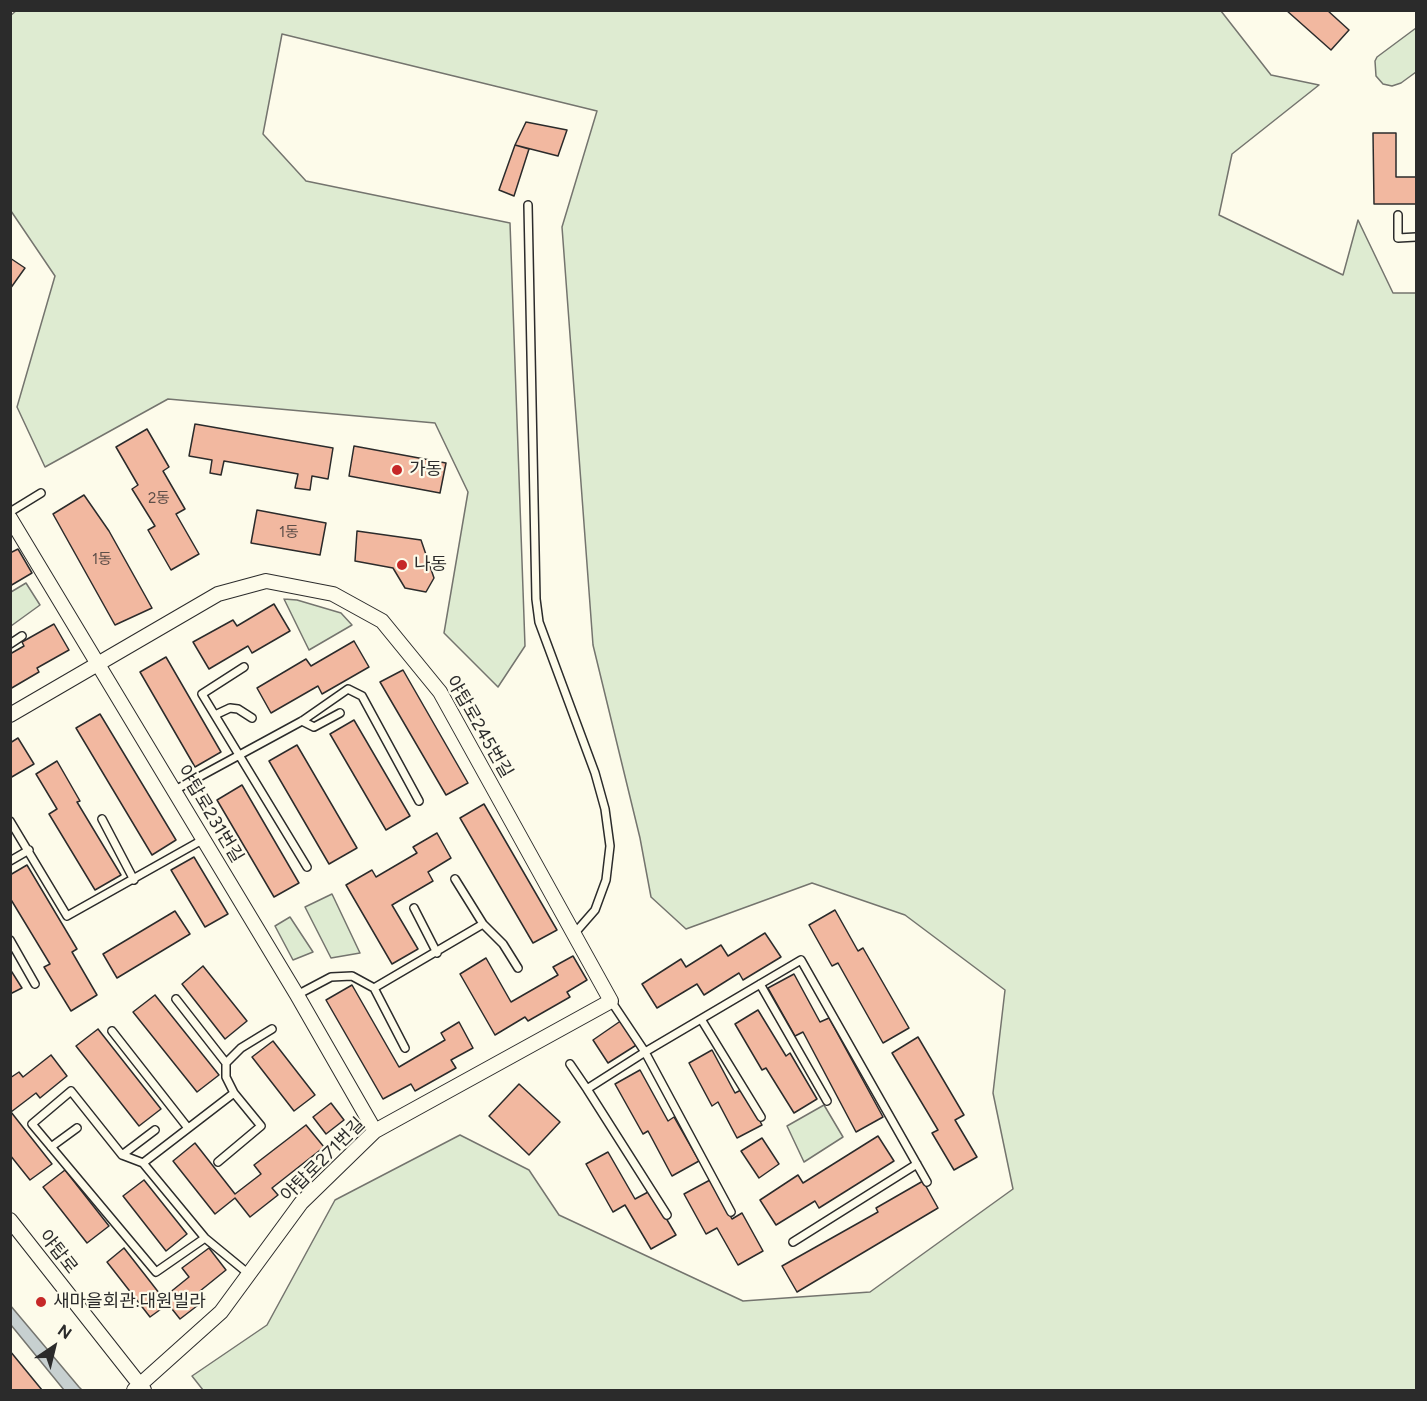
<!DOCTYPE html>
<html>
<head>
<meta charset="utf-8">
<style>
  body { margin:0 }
  #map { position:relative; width:1427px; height:1401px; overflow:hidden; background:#fdfbea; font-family:Figtree,sans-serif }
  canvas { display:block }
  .frame { position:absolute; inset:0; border:12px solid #2b2b2b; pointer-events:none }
  .north { position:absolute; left:24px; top:1317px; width:60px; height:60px; -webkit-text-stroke:4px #fdfbea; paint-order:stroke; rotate:35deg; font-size:16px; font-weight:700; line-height:24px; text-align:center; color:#2b2b2b }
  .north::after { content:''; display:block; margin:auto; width:21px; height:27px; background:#2b2b2b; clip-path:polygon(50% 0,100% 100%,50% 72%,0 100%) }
</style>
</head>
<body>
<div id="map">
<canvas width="1427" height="1401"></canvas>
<div class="frame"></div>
<div class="north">N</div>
</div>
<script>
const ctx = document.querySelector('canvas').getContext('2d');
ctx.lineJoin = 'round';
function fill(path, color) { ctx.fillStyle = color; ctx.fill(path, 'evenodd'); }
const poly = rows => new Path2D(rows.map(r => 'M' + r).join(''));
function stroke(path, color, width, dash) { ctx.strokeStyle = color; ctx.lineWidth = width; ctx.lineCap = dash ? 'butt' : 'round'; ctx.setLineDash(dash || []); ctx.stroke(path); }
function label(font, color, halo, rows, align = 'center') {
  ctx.font = font + ' Figtree,"Noto Sans KR",sans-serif'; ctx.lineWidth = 4.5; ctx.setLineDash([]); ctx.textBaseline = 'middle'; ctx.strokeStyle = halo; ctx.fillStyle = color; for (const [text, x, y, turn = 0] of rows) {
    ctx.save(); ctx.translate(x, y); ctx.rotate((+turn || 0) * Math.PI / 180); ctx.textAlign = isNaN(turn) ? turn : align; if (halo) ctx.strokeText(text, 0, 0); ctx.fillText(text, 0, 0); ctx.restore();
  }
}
const green = poly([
  [17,10,1221,11,1271,75,1319,85,1232,154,1219,215,1343,275,1358,220,1393,293,1416,293,1416,1390,203,1390,192,1376,267,1325,335,1200,460,1135,529,1170,559,1215,743,1301,870,1292,1013,1189,993,1093,1005,990,905,915,812,883,686,929,651,897,640,838,593,645,562,227,597,111,282,34,263,134,306,181,510,223,525,646,498,687,444,633,468,492,435,423,168,399,45,467,17,407,55,276,11,211,10,16,17,10],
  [1416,28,1416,72,1401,83,1392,86,1383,84,1376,76,1375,61,1377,57,1416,28],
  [26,583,40,605,11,626,11,592,26,583],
  [284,599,297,600,341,613,352,625,309,650,284,599],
  [332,894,360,953,331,958,305,907,332,894],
  [290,917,313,952,293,960,275,926,290,917],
  [824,1105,843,1137,804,1162,787,1126,824,1105]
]);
fill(green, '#deebd1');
stroke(green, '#74746e', 1.5);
const water = poly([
  [10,1305,79,1387,82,1390,64,1390,11,1325,10,1305]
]);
fill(water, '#c7d0d0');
stroke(water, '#74746e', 1.5);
const building = poly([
  [1286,10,1327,10,1349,30,1331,50,1286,10],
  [526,122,567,130,558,156,515,145,526,122],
  [1373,133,1396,133,1396,177,1416,177,1416,204,1374,204,1373,133],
  [515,145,529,149,514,196,499,190,515,145],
  [10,258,25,268,10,289,10,258],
  [195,424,333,448,328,479,312,476,310,490,295,488,298,474,224,461,221,475,210,473,212,460,189,456,195,424],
  [147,429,169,467,163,471,185,509,176,514,199,554,171,570,148,530,155,526,132,489,138,485,116,447,147,429],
  [354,446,446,463,440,493,349,476,354,446],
  [84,495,109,531,152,608,115,625,53,514,84,495],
  [257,510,326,523,320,555,251,543,257,510],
  [357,531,421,540,434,578,426,592,405,588,393,568,355,561,357,531],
  [18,549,32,573,10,586,10,553,18,549],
  [274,604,290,631,252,653,248,646,209,669,193,642,233,620,237,626,274,604],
  [54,624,69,650,37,668,39,672,10,689,10,654,24,646,22,642,54,624],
  [354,641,369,667,322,694,318,686,271,713,257,688,306,659,311,666,354,641],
  [166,657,221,752,195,767,140,672,166,657],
  [403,670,468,783,446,795,380,682,403,670],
  [100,714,176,840,152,855,76,728,100,714],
  [354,720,410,816,386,830,330,734,354,720],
  [18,738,34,764,10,778,10,743,18,738],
  [297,745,357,848,329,864,269,761,297,745],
  [57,761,80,801,77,802,121,875,95,890,49,814,57,809,36,774,57,761],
  [242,785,299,883,274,897,217,800,242,785],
  [484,804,557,930,533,943,460,818,484,804],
  [437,833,451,858,428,872,433,881,392,905,418,949,392,964,346,885,372,870,376,877,417,853,413,847,437,833],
  [194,857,228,914,205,927,171,870,194,857],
  [27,865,77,949,72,952,97,995,71,1011,44,967,50,964,10,898,10,875,27,865],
  [835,910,858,951,863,948,909,1028,883,1043,838,963,832,966,809,925,835,910],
  [175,911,190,934,117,978,103,954,175,911],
  [765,933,781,957,743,980,739,973,704,995,697,984,657,1008,642,984,681,959,686,967,721,945,728,956,765,933],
  [573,956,587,980,567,992,570,997,528,1021,525,1017,495,1035,460,974,486,958,511,1002,558,975,553,967,573,956],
  [203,966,247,1021,225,1039,182,984,203,966],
  [10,969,22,988,10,994,10,969],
  [794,974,820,1022,829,1018,883,1117,856,1132,803,1032,795,1036,768,988,794,974],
  [352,985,399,1067,445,1040,441,1033,459,1022,473,1048,451,1060,456,1068,415,1091,411,1084,383,1099,326,1000,352,985],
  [155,995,219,1075,197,1092,133,1012,155,995],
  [758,1010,786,1056,790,1053,817,1099,794,1113,766,1068,762,1070,735,1024,758,1010],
  [622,1020,638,1044,608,1063,593,1040,622,1020],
  [98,1029,161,1109,139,1126,76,1046,98,1029],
  [918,1037,964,1115,955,1120,977,1157,954,1170,932,1133,938,1130,892,1053,918,1037],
  [273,1041,315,1095,294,1111,252,1057,273,1041],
  [712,1050,735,1093,743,1089,762,1125,737,1138,718,1102,712,1106,689,1063,712,1050],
  [51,1055,67,1076,40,1098,36,1093,11,1112,52,1164,30,1180,10,1155,10,1078,19,1072,23,1077,51,1055],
  [640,1070,668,1121,674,1117,699,1161,672,1176,648,1131,643,1134,615,1084,640,1070],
  [519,1084,560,1122,529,1155,489,1116,519,1084],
  [331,1103,344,1120,326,1134,313,1117,331,1103],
  [306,1125,324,1147,272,1188,278,1195,250,1217,235,1198,215,1214,173,1161,195,1143,235,1194,261,1174,254,1165,306,1125],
  [878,1136,894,1161,819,1208,815,1201,776,1225,760,1200,798,1175,803,1183,878,1136],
  [762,1138,779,1164,759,1178,741,1151,762,1138],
  [608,1152,635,1199,650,1191,676,1235,651,1249,625,1205,613,1212,586,1164,608,1152],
  [65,1170,109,1226,87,1243,43,1187,65,1170],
  [144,1180,187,1234,166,1251,123,1196,144,1180],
  [710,1180,732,1219,742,1213,763,1251,738,1265,717,1228,706,1234,684,1194,710,1180],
  [923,1181,938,1208,797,1292,782,1266,878,1212,876,1208,923,1181],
  [124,1248,163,1298,189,1277,182,1268,209,1248,226,1270,200,1291,206,1299,180,1319,168,1304,150,1317,107,1262,124,1248],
  [10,1351,42,1390,10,1390,10,1351]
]);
fill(building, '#f2b8a0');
stroke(building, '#2b2b2b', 1.5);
const service = poly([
  [528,205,536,599,539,622,595,773,605,809,610,846,606,880,595,910,574,934],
  [1398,215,1398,238,1416,237],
  [10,512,41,493],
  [10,644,22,636],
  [244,667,202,694,307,867],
  [215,715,230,708,238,709,252,718],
  [302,721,314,727,340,713],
  [175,790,302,721,348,689,362,696,419,801],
  [102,819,134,880],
  [10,821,67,916,204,839],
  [10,861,29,850],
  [414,908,437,953],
  [483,924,503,944,518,968],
  [10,940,35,984],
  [760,984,827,1101],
  [374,988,405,1048],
  [297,995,331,977,352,976,374,988,483,924,455,879],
  [176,999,226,1063],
  [611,1001,645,1052,587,1089,667,1215],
  [701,1019,761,1117],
  [112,1031,188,1128],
  [570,1064,587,1089],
  [51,1147,77,1128],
  [122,1155,155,1130],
  [218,1162,261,1126,234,1093],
  [143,1163,234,1093,226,1077,226,1063,241,1048,272,1029],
  [731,1212,645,1052,801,960,927,1182],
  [205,1238,156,1272,32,1124,71,1091,122,1155,143,1163,205,1238,250,1275],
  [793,1242,917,1164]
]);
const minor = poly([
  [10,518,297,995,375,1131],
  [10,715,218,594,266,581,333,594,382,621,440,692,611,1001,375,1131,301,1203,221,1312,134,1390],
  [10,1220,144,1390]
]);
stroke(service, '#2b2b2b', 10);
stroke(minor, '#2b2b2b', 16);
stroke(service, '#fdfbea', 7);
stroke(minor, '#fdfbea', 14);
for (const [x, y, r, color] of [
  [397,470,6,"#c62828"],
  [402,565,6,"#c62828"],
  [41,1302,6,"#c62828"]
]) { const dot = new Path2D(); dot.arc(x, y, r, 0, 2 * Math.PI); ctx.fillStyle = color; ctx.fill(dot); stroke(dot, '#fdfbea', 2); }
label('15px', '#5d4e48', null, [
  ["2동",159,499],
  ["1동",289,533],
  ["1동",102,560]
]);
label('18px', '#2b2b2b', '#fdfbea', [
  ["가동",409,470],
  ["나동",414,565],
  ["새마을회관.대원빌라",53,1302]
], 'left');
label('18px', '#2b2b2b', '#fdfbea', [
  ["야탑로245번길",479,727,60],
  ["야탑로231번길",210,814,59],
  ["야탑로271번길",323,1160,-45],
  ["야탑로",58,1252,52]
]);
</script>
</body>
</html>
